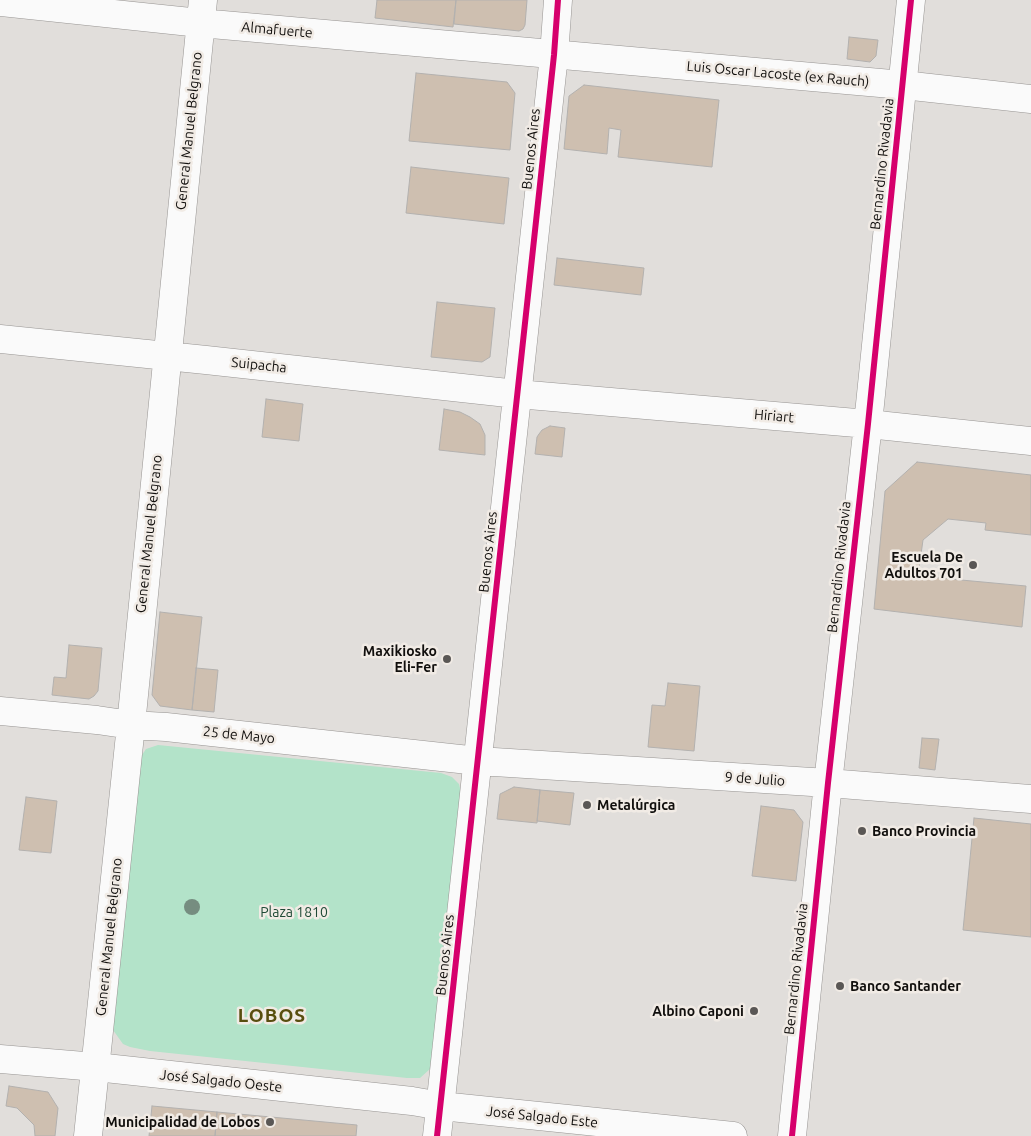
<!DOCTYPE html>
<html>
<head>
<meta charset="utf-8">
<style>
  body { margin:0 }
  canvas { display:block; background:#e1dedb }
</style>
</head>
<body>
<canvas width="1031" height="1136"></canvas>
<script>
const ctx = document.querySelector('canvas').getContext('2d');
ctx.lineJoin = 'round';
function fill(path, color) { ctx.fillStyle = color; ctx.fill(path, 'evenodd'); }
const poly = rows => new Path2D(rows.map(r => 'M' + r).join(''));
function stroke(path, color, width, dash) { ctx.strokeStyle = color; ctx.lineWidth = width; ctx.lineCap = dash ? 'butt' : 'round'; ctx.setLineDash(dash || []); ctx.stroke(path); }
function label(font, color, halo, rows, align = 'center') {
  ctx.font = font + ' Ubuntu,sans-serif'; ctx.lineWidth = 5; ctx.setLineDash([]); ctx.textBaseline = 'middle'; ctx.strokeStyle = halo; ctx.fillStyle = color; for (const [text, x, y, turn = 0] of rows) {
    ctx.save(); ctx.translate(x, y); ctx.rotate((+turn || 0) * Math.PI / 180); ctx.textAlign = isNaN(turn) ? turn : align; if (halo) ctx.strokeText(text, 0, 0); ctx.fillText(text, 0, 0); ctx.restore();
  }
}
fill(poly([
  [158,745,441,773,452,777,459,784,462,797,430,1069,420,1078,407,1078,150,1051,130,1047,123,1044,113,1030,111,1018,140,758,146,749]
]), '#b3e3c9');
const building = poly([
  [377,0,456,0,453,27,375,18,377,0],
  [456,0,527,0,525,25,523,29,519,31,454,24,456,0],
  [849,37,878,40,876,56,870,62,847,59,849,37],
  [416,73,507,82,515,93,510,150,409,141,416,73],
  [584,85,719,100,712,167,618,157,621,130,609,128,607,154,564,149,569,96,584,85],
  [411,167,509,178,504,224,406,213,411,167],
  [557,258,644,268,641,295,554,285,557,258],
  [437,302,495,308,490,357,482,362,431,357,437,302],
  [266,399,303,404,299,441,262,437,266,399],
  [444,409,460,412,470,417,480,424,485,435,485,455,439,450,444,409],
  [550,426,565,428,562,457,535,454,537,437,539,434,542,430,550,426],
  [917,462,1031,475,1031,535,985,530,986,523,948,519,923,540,918,576,1026,586,1022,627,874,609,885,491,917,462],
  [160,612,202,617,192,710,160,706,152,695,160,612],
  [69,645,102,648,98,691,94,696,89,699,52,695,54,677,66,678,69,645],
  [196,668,218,670,214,712,192,710,196,668],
  [668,683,700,686,694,751,648,747,652,705,665,706,668,683],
  [922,738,939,739,935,770,919,768,922,738],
  [514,787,540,790,537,823,497,819,500,794,514,787],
  [540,790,574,793,570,825,537,821,540,790],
  [26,797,57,801,51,853,19,850,26,797],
  [761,806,794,810,803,822,796,881,752,876,761,806],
  [974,818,1031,824,1031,937,963,930,974,818],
  [9,1086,48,1092,58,1108,55,1136,35,1136,34,1125,17,1108,6,1106,9,1086],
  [152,1106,217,1112,215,1136,149,1136,152,1106],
  [217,1112,357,1125,356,1136,215,1136,217,1112]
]);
fill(building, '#cebfb0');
stroke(building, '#b3b1af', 1);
const minor = poly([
  [0,2,200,23,903,85,1031,99],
  [0,339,206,360,517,394,868,424,1031,441],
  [0,711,97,720,131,725,166,727,478,761,828,783,1031,799],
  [0,1059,96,1067,412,1101,441,1106,733,1136],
  [88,1136,131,725,203,0],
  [437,1136,554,55,558,0],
  [792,1136,828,783,868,424,911,0]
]);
stroke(minor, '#979492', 29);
stroke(minor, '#fafafa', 28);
stroke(poly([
  [437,1136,554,55,558,0],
  [792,1136,828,783,868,424,911,0]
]), '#d6006c', 6);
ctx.fillStyle = '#768d80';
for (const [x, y] of [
  [192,907]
]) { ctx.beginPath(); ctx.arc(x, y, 8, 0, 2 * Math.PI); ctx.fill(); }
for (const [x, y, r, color] of [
  [973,565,5,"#5a5755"],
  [447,659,5,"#5a5755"],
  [587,805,5,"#5a5755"],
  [862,831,5,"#5a5755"],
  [840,986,5,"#5a5755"],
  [754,1011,5,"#5a5755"],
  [270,1122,5,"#5a5755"]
]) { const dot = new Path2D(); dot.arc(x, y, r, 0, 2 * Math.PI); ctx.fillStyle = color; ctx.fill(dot); stroke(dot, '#f1ebe5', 2); }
label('14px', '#110f0d', '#f1ebe5', [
  ["Almafuerte",277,30,5],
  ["Luis Oscar Lacoste (ex Rauch)",778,74,5],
  ["General Manuel Belgrano",189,131,-84],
  ["Buenos Aires",531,149,-84],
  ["Bernardino Rivadavia",882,164,-84],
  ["Suipacha",259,365,6],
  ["Hiriart",774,416,5],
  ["General Manuel Belgrano",149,534,-84],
  ["Buenos Aires",488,552,-84],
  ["Bernardino Rivadavia",839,567,-84],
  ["25 de Mayo",239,735,6],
  ["9 de Julio",755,779,4],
  ["General Manuel Belgrano",109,937,-84],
  ["Buenos Aires",445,955,-84],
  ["Bernardino Rivadavia",796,969,-84],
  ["José Salgado Oeste",221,1081,6],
  ["José Salgado Este",542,1117,6]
]);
label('bold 14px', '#110f0d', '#f1ebe5', [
  ["Escuela De",963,557],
  ["Adultos 701",963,573],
  ["Maxikiosko",437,651],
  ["Eli-Fer",437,667],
  ["Metalúrgica",597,805,"left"],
  ["Banco Provincia",872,831,"left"],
  ["Banco Santander",850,986,"left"],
  ["Albino Caponi",744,1011],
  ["Municipalidad de Lobos",260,1122]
], 'right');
label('14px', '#1f4a36', '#f1ebe5', [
  ["Plaza 1810",294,912]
]);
ctx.letterSpacing = '1px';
label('bold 19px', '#584e0f', '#f1ebe5', [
  ["LOBOS",272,1016]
]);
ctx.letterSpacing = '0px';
</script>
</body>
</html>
